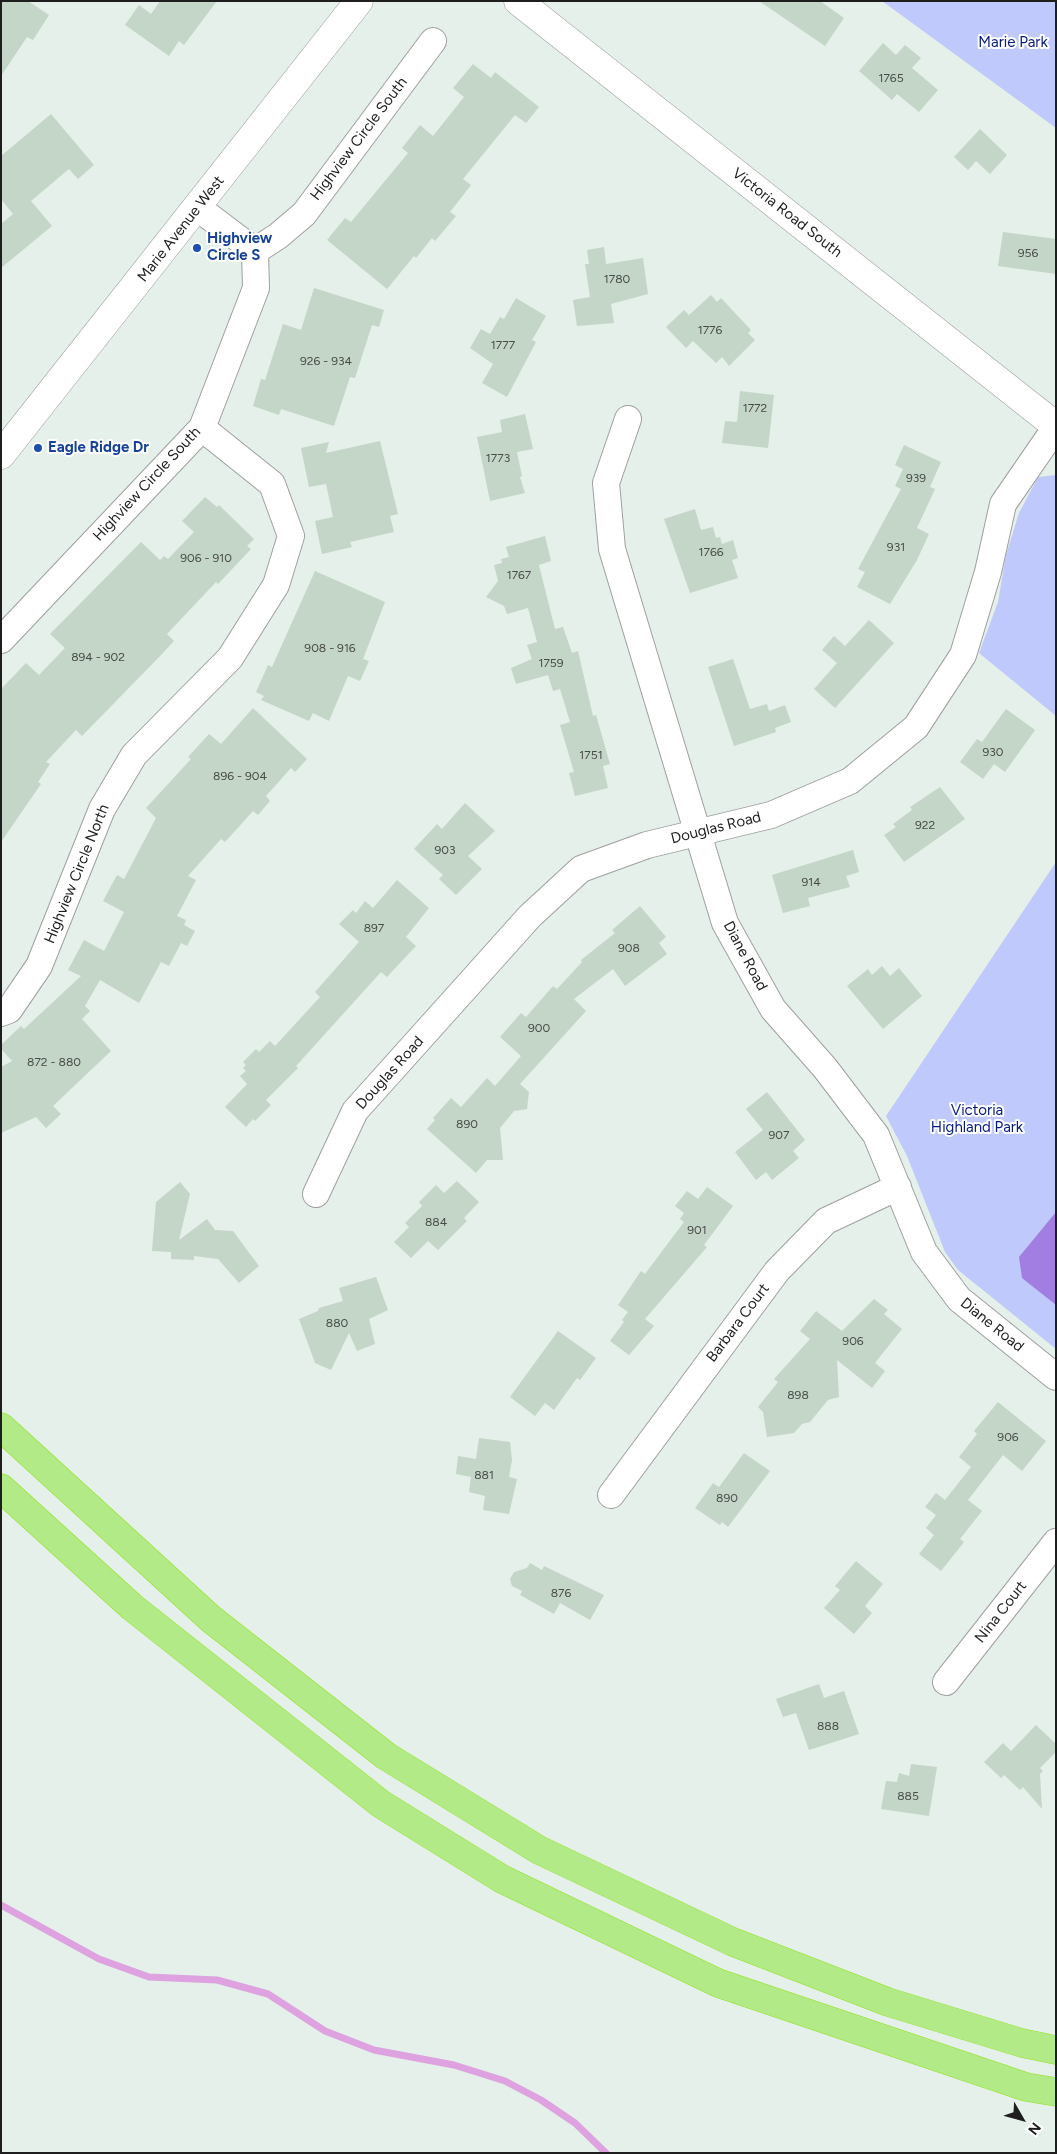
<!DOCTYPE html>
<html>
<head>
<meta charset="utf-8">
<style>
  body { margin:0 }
  #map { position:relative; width:1057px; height:2154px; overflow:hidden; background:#e4f0e9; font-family:Figtree,sans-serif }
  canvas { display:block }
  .frame { position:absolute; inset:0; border:2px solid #1e1e1e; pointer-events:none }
  .north { position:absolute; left:997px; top:2094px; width:50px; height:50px; -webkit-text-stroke:4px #fff; paint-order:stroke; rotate:128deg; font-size:14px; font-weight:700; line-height:20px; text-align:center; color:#1e1e1e }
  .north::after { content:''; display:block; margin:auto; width:18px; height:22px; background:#1e1e1e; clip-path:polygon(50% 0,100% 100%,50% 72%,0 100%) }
</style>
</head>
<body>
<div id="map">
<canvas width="1057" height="2154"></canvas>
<div class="frame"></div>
<div class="north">N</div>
</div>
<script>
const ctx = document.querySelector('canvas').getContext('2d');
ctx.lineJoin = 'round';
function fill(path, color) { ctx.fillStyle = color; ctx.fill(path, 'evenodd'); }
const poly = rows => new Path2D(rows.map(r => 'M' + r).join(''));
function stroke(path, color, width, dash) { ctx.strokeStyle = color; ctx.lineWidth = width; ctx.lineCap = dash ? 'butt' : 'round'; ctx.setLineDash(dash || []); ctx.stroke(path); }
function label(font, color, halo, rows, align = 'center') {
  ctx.font = font + ' Figtree,sans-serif'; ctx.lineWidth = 4; ctx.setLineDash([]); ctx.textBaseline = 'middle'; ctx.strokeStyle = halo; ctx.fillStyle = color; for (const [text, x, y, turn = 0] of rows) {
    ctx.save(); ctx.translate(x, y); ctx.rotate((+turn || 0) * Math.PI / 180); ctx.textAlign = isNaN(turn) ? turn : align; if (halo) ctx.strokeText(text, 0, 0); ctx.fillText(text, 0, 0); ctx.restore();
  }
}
fill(poly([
  [882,1,1056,1,1056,128],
  [1056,475,1056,716,979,653,998,602,1006,555,1019,513,1038,477],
  [1056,862,1056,1349,958,1270,945,1252,907,1156,886,1116]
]), '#bfc9fb');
fill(poly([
  [1056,1212,1056,1305,1022,1278,1019,1257]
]), '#a27ee2');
stroke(poly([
  [1,1905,99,1959,149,1977,217,1980,268,1994,325,2031,374,2050,454,2065,505,2081,541,2100,575,2123,606,2153]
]), '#dda2df', 7);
fill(poly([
  [1,1,28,1,49,15,33,40,27,37,1,76],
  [160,1,217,1,184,45,179,41,169,56,125,25,139,5,151,14],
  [759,1,820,1,844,18,825,46],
  [883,43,896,55,905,45,921,58,912,68,938,90,919,112,897,94,892,100,859,71],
  [473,64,491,78,495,72,539,107,526,123,515,115,463,179,471,185,450,212,456,216,435,241,432,238,416,258,414,256,387,289,327,240,345,218,351,222,408,153,402,148,420,125,433,136,464,97,453,88],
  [51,114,94,165,78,179,69,169,31,201,52,226,1,268,1,224,13,214,1,199,1,156],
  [980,129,1007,155,990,174,976,161,968,170,954,157],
  [1003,232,1056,239,1056,274,998,266],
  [604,247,606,264,643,258,648,294,611,304,614,323,577,326,573,300,590,297,585,264,589,264,587,250],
  [314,288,384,310,379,327,372,325,355,378,350,377,334,426,281,409,279,415,253,406,261,379,265,380,283,324,301,330],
  [711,295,717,302,721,298,751,330,748,333,755,340,729,366,722,357,716,363,693,341,686,348,666,327,684,310,689,315],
  [516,298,546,316,532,340,536,342,507,397,482,383,493,364,470,348,481,329,490,334,500,317,504,319],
  [740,391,774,395,768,448,722,443,725,421,737,422],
  [525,414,533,449,517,452,522,476,520,477,525,493,490,501,477,437,502,432,500,420],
  [380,441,398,514,390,516,394,532,350,542,352,547,322,554,315,521,333,517,326,484,309,487,301,448,329,442,326,453],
  [904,445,941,462,930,487,935,489,917,528,929,534,917,560,890,604,857,587,865,572,858,569,901,489,895,486,903,469,895,465],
  [205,497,217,507,219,505,254,539,247,546,251,549,218,584,216,582,167,634,174,641,161,655,82,736,76,730,46,762,50,764,38,782,41,784,1,842,1,689,26,663,39,675,65,648,50,634,141,542,160,560,164,556,168,559,194,532,182,521],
  [695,509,701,530,713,527,716,538,720,537,722,544,733,540,738,558,732,560,738,578,690,593,664,519],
  [545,536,551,561,539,565,555,629,563,627,572,653,578,651,593,716,596,715,610,764,603,766,608,788,575,796,569,773,574,772,560,725,570,722,560,689,553,691,548,675,516,684,511,668,532,659,527,645,537,642,528,608,507,614,504,606,486,597,498,581,494,565,502,563,501,559,509,557,506,547],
  [315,571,385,602,363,659,369,661,360,681,348,676,329,721,313,713,309,721,261,700,264,696,256,692,268,665,272,667],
  [869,620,894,643,835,708,814,689,837,663,822,650,834,636,845,646],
  [733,659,750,709,767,704,769,711,785,705,791,722,775,728,776,732,734,746,708,667],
  [253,708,307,759,295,772,291,768,266,796,270,801,258,815,253,811,225,842,221,839,188,876,196,880,177,916,186,920,184,925,195,931,187,946,181,943,169,966,161,962,139,1003,100,980,85,1006,90,1011,82,1019,111,1051,53,1106,61,1114,46,1128,36,1117,1,1133,1,1067,12,1061,1,1049,1,1045,21,1026,24,1029,81,976,68,970,84,940,104,951,124,912,103,901,117,875,124,879,156,818,146,808,191,759,188,757,209,734,221,744],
  [1006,709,1035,730,1005,772,994,764,983,779,960,762,977,739,982,742],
  [940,787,965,819,904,862,884,835,896,827,893,824,912,810,910,807],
  [465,803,495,831,468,856,482,869,456,895,439,879,443,875,414,849,437,824,442,829],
  [853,850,859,872,846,876,850,887,808,898,810,906,783,913,772,875],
  [397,880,429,908,406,937,416,946,387,977,381,972,296,1066,298,1068,266,1100,271,1105,255,1121,253,1119,246,1127,225,1107,247,1084,240,1076,246,1071,243,1068,246,1065,243,1062,256,1049,259,1052,270,1041,275,1046,320,997,315,992,359,942,339,924,353,910,356,913,365,901,373,908],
  [640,906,666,937,659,943,667,954,625,986,613,969,574,999,586,1011,520,1084,529,1092,527,1109,514,1111,500,1128,503,1160,487,1160,476,1173,427,1129,435,1120,433,1118,451,1098,461,1107,487,1078,495,1086,521,1056,500,1037,521,1013,526,1017,553,986,557,989,582,962,581,960,615,933,612,930],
  [882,966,890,976,899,968,922,996,883,1029,847,986,868,969,872,975],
  [767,1092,805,1140,793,1151,799,1158,772,1180,766,1172,756,1180,735,1152,763,1130,746,1109],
  [457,1181,479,1202,464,1218,467,1221,438,1250,428,1241,411,1258,394,1242,409,1227,405,1223,422,1206,419,1202,436,1185,444,1193],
  [180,1182,190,1194,179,1240,207,1219,215,1230,233,1231,259,1266,239,1283,218,1259,194,1256,194,1260,171,1259,171,1252,152,1251,156,1202],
  [707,1187,733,1206,704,1245,707,1247,645,1319,654,1326,629,1355,610,1341,624,1322,622,1320,628,1312,618,1305,641,1271,645,1274,684,1222,680,1219,684,1213,675,1206,687,1191,698,1199],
  [376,1277,388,1310,369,1319,375,1344,357,1351,349,1333,331,1370,315,1363,299,1319,318,1311,319,1308,343,1301,339,1288],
  [874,1299,888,1310,884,1314,902,1329,875,1363,885,1371,872,1388,837,1360,839,1397,828,1400,810,1422,802,1424,794,1433,767,1437,763,1412,758,1407,778,1382,774,1379,810,1339,800,1331,816,1311,842,1331],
  [558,1331,596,1358,580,1380,577,1378,554,1410,545,1403,535,1416,510,1397],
  [998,1402,1046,1441,1022,1471,1003,1455,968,1500,982,1511,960,1539,964,1542,941,1571,919,1554,934,1535,926,1528,936,1515,925,1507,936,1493,945,1500,971,1467,959,1457,977,1434,974,1431],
  [479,1438,510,1442,512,1460,509,1477,517,1479,509,1514,483,1510,485,1496,469,1492,471,1477,456,1474,458,1456,476,1459],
  [744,1453,770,1471,728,1527,722,1522,720,1525,695,1508,713,1483,719,1487],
  [856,1561,883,1584,865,1606,872,1613,854,1634,824,1608,840,1590,835,1586],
  [530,1563,542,1570,544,1566,604,1595,590,1620,560,1603,554,1614,520,1595,522,1591,512,1586,510,1579,514,1572,527,1568],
  [819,1684,824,1698,844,1691,859,1734,809,1750,796,1713,783,1717,776,1699],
  [1036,1725,1056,1744,1056,1752,1040,1768,1043,1771,1040,1774,1042,1809,1023,1787,1020,1790,1004,1775,1001,1778,984,1762,1003,1743,1011,1751],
  [911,1764,937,1767,929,1816,881,1809,886,1781,897,1782,899,1773,909,1776]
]), '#c4d6c7');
const minor = poly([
  [198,208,255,251],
  [628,419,606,483,612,549,725,923,773,1009,825,1068,876,1135,924,1252,959,1299,1056,1377],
  [1,640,202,428,256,288,255,251,278,236,304,214,433,41],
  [1,1013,9,1010,39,966,102,809,134,755,230,658,276,585,291,536,272,484,202,428],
  [316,1194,355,1111,530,916,581,869,647,845,771,815,850,781,916,727,963,655,988,572,1003,504,1056,427],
  [611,1495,777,1271,826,1221,898,1187],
  [946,1682,1056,1542]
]);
const tertiary = poly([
  [518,1,1056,426],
  [1,455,359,1]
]);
const motorway = poly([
  [1,1427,211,1619,386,1756,539,1850,733,1942,888,2002,1022,2043,1056,2050],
  [1,1488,132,1607,381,1804,502,1879,718,1983,1026,2087,1056,2092]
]);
stroke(minor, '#9f9f9f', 28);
stroke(tertiary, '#9f9f9f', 29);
stroke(motorway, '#92e11d', 29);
stroke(minor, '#fff', 26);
stroke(tertiary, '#fff', 28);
stroke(motorway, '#b3ea88', 28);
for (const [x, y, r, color] of [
  [197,248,5,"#1a4fb4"],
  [38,448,5,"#1a4fb4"]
]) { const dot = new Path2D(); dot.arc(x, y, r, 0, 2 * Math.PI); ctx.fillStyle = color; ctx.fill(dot); stroke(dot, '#fff', 2); }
label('12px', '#484c48', null, [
  ["1765",891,78],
  ["956",1028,253],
  ["1780",617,279],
  ["1776",710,330],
  ["1777",503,345],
  ["926 - 934",326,361],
  ["1772",755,408],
  ["1773",498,458],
  ["939",916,478],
  ["931",896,547],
  ["1766",711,552],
  ["906 - 910",206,558],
  ["1767",519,575],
  ["908 - 916",330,648],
  ["894 - 902",98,657],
  ["1759",551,663],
  ["930",993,752],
  ["1751",591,755],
  ["896 - 904",240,776],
  ["922",925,825],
  ["903",445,850],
  ["914",811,882],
  ["897",374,928],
  ["908",629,948],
  ["900",539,1028],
  ["872 - 880",54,1062],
  ["890",467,1124],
  ["907",779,1135],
  ["884",436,1222],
  ["901",697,1230],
  ["880",337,1323],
  ["906",853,1341],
  ["898",798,1395],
  ["906",1008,1437],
  ["881",484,1475],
  ["890",727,1498],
  ["876",561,1593],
  ["888",828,1726],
  ["885",908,1796]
]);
label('15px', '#071c81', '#fff', [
  ["Marie Park",1013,43],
  ["Victoria",977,1111],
  ["Highland Park",977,1128]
]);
label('15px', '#1e1e1e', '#fff', [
  ["Highview Circle South",359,139,-53],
  ["Victoria Road South",787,213,38],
  ["Marie Avenue West",181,229,-52],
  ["Highview Circle South",147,484,-47],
  ["Douglas Road",716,828,-14],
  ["Highview Circle North",77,874,-68],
  ["Diane Road",745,956,62],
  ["Douglas Road",390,1073,-48],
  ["Barbara Court",738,1323,-53],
  ["Diane Road",992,1325,39],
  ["Nina Court",1001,1612,-52]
]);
label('bold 15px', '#164399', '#fff', [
  ["Highview",207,239],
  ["Circle S",207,256],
  ["Eagle Ridge Dr",48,448]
], 'left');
</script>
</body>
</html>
